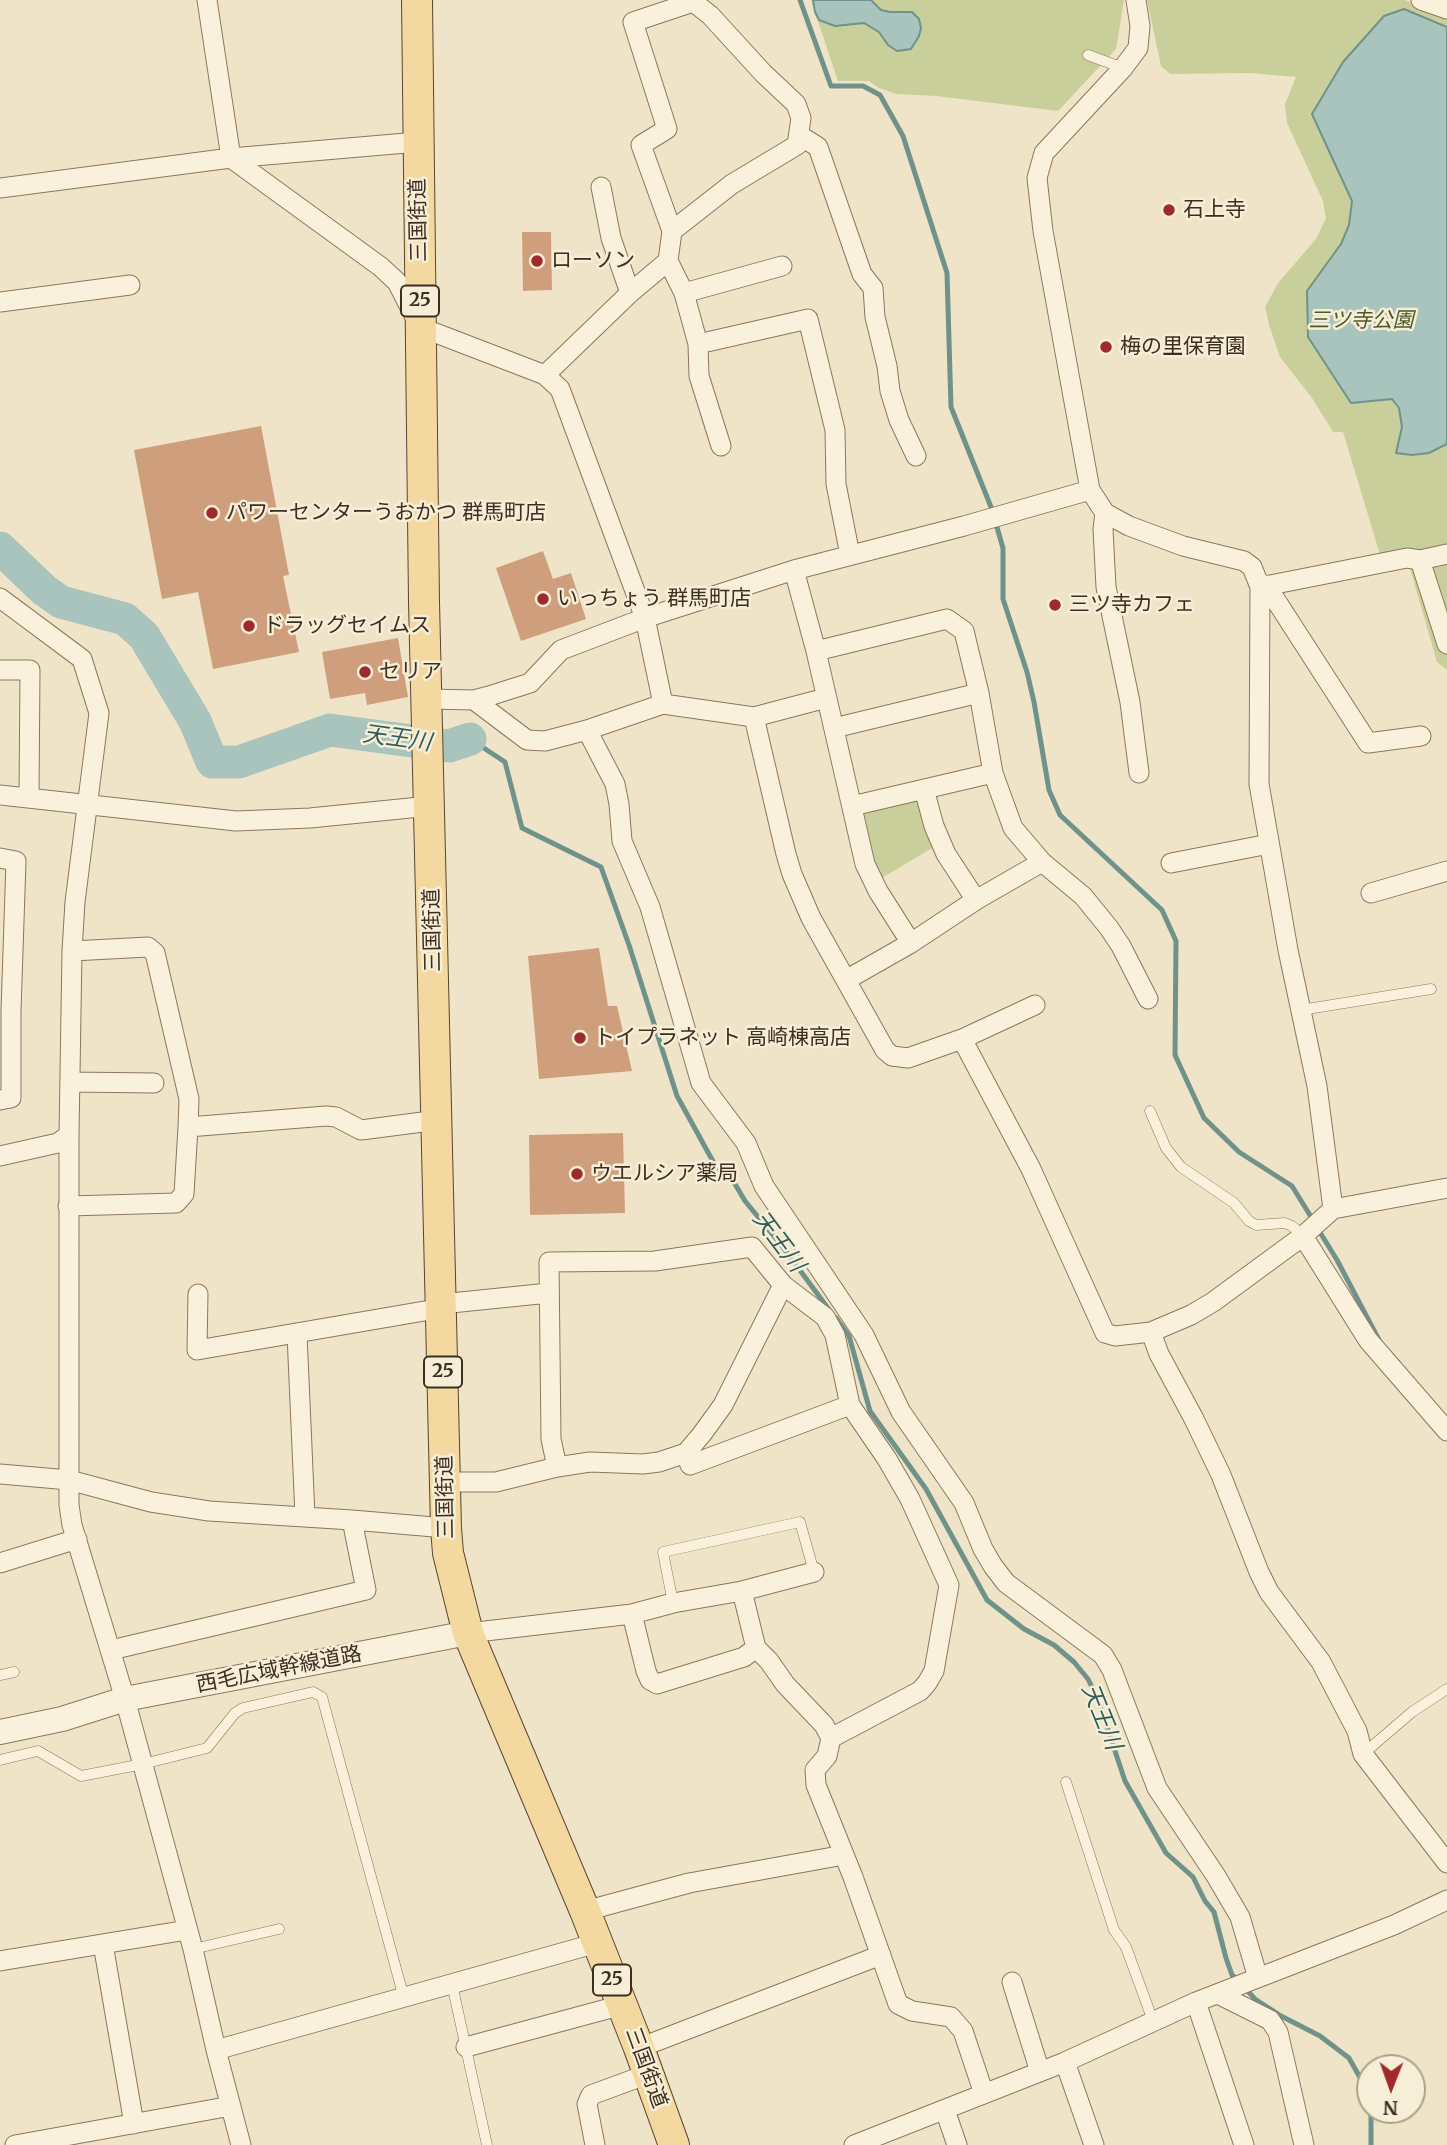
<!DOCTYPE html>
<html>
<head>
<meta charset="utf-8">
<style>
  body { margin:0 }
  #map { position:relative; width:1447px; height:2145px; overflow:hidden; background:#f0e4c8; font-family:Merriweather,serif }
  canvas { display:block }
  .north { position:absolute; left:1356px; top:2054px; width:70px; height:70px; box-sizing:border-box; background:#f7eed8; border:2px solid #ada18e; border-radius:50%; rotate:181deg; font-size:19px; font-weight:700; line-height:28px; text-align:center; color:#3d2e20 }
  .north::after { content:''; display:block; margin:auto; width:24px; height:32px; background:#9e2a2b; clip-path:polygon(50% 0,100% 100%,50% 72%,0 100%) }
</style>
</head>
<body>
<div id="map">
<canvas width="1447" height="2145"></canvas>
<div class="north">N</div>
</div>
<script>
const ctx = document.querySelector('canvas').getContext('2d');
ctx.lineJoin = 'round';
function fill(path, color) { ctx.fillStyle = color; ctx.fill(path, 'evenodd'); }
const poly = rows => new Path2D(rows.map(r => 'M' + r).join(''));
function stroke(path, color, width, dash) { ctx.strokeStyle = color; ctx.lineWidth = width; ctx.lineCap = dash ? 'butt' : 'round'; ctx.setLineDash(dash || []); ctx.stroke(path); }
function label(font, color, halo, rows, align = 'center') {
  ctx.font = font + ' Merriweather,"Noto Sans JP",serif'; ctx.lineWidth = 5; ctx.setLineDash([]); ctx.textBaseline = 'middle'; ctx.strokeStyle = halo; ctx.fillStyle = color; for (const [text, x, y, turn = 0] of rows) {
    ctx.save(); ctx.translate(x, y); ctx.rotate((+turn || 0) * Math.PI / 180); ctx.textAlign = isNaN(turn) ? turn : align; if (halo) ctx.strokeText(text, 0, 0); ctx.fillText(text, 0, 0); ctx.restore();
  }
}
fill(poly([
  [811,0,1124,0,1116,49,1058,111,936,96,896,94,879,88,869,81,838,81],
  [1147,0,1405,0,1447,17,1447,670,1437,662,1407,558,1381,558,1343,432,1333,432,1312,398,1280,357,1269,325,1265,307,1278,283,1316,239,1326,218,1323,201,1287,123,1285,104,1296,77,1250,73,1170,74,1161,66],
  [914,799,921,803,934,847,880,879,861,818,865,810]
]), '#c9cf9b');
const water = poly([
  [813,0,871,0,881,10,890,12,912,12,919,19,921,28,919,36,911,49,897,51,888,45,879,32,864,23,835,26,819,20,815,12,813,0],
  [1404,9,1447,27,1447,444,1429,453,1412,455,1396,453,1402,427,1399,408,1392,399,1351,403,1308,337,1307,291,1341,244,1349,225,1352,201,1312,114,1343,62,1384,16,1404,9]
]);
fill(water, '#a9c4bc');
stroke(water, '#6f938a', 2);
stroke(poly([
  [800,0,831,86,863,86,880,95,903,136,947,273,951,407,991,507,1003,548,1003,599,1027,672,1034,702,1049,790,1060,815,1162,910,1176,941,1175,1055,1204,1118,1239,1152,1292,1186,1313,1220],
  [470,739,505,762,522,828,601,867,629,945,677,1096,715,1165,735,1184,745,1201,782,1246,830,1311],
  [1318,1229,1337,1260,1379,1340],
  [836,1318,849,1336,870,1411,926,1489,987,1600,1024,1629,1054,1645,1074,1662,1088,1679,1097,1697,1125,1781,1166,1853,1193,1877,1205,1901,1214,1912,1226,1958,1232,1975,1239,1981],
  [1245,1988,1255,1999,1281,2016,1320,2036,1349,2058,1367,2090,1370,2102],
  [1371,2145,1371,2110]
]), '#6f938a', 5);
stroke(poly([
  [0,548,44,590,61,602,125,619,144,636,195,721,212,762,239,762,330,730,449,746,470,739]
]), '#a9c4bc', 33);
fill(poly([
  [522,232,551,232,552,290,523,291],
  [261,426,289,575,283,576,299,652,213,669,198,592,162,599,134,450],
  [543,551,553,579,571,573,586,619,521,641,496,568],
  [398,638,408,697,367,705,365,693,330,699,322,652],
  [599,948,608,1006,617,1006,632,1071,539,1079,528,956],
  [623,1133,625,1213,530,1215,529,1135]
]), '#cf9f7d');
const service = poly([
  [1088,55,1123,68],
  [1301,1010,1431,989],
  [1150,1111,1166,1148,1181,1167,1234,1203,1249,1221,1256,1225,1285,1223,1292,1226,1303,1236],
  [673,1603,663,1552,800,1522,814,1572],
  [0,1675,14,1672],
  [1363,1754,1412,1712,1447,1689],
  [0,1760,38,1751,81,1776,143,1764,207,1748,235,1713,243,1708,313,1692,322,1697,404,1998],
  [1066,1782,1114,1930,1126,1947,1153,2021],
  [193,1949,279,1929],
  [452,1984,487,2145]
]);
const minor = poly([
  [207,0,231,158,381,267,397,282,420,327,545,375,560,389,645,618,663,704],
  [1421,0,1447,9],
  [799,135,818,147,862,274,873,288,875,317,887,366,890,391,899,420,916,456],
  [601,187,611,238,630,293],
  [0,188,231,158,418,142],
  [672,231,641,145,667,129,633,22,693,2],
  [668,261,684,293,698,344,699,376,721,446],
  [684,293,782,266],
  [0,302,130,285],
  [698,344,808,319,835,430,836,484,850,555],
  [545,375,630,293,668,261,672,231,732,184,797,145,801,118,796,104,763,73,710,15,693,2,693,0],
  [1105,513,1103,529,1106,587,1130,702,1139,773],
  [1420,560,1447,644],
  [794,570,816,651,865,864,878,891,911,943],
  [1266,585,1368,743,1421,736],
  [1260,587,1407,558,1420,560,1447,554],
  [0,598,82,659,99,713,75,902,72,951,69,1135,69,1505,72,1525,125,1699,193,1949,216,2050,241,2145],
  [816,651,947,619,964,631,979,693,993,773,1013,828,1042,862,1083,896,1109,928,1121,946,1148,999],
  [0,670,30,670,29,798],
  [428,699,474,700,489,696,530,683,561,650,645,618,794,570,964,526,1090,490],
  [474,700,527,740,545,741,587,730,663,704,754,717,826,698],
  [754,717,786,854,792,874,811,918,885,1050,892,1056,908,1058,962,1039,1035,1005],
  [834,728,979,693],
  [587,730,615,784,619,804,622,841,650,907,701,1083,746,1143,764,1186,864,1335,901,1412,964,1503,983,1549,993,1566,1006,1583,1103,1655,1112,1670,1157,1788,1216,1876,1240,1917,1258,1978],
  [924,789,934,826,946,854,976,900],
  [0,795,236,821,310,818,430,806],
  [852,806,993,773],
  [0,858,16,861,11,1011,11,1098,0,1100],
  [1171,863,1269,844],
  [1371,893,1447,871],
  [846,980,911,943,976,900,1042,862],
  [962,1039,1031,1169,1105,1333,1115,1336,1151,1332,1191,1315,1213,1302,1303,1236,1333,1209,1317,1086,1288,950,1259,784,1260,587,1252,567,1244,561,1183,546,1129,526,1105,513,1090,490,1043,231,1037,178,1044,153,1123,68,1138,48,1140,26,1136,0],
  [70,1082,154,1083],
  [188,1127,326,1116,336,1117,361,1130,438,1120],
  [0,1156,58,1143,69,1135],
  [68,1206,176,1203,184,1194,188,1127,189,1099,155,953,148,947,72,951],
  [1333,1209,1447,1188],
  [1303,1236,1368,1340,1447,1431],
  [198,1294,197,1350,442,1308],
  [441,1304,549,1293],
  [1151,1332,1159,1354,1194,1419,1221,1475,1259,1572,1269,1592,1321,1662,1357,1731,1363,1754,1447,1863],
  [297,1334,305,1516],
  [686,1453,690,1465,850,1405],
  [557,1467,551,1439,549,1262,655,1261,752,1247,783,1285,825,1317,835,1335,850,1405,887,1459,910,1499,949,1585,934,1671,927,1683,920,1691,831,1738,827,1756,815,1770,816,1785,853,1877,898,2004,912,2011,951,2017,963,2031,984,2094],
  [0,1474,69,1480,151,1502,209,1511,352,1520,446,1528],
  [446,1482,496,1482,557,1467,590,1462,643,1464,659,1462,686,1453,702,1434,723,1405,783,1285],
  [0,1563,77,1539],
  [742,1591,756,1648,769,1661,785,1684,824,1725,831,1738],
  [632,1614,646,1671,650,1680,657,1684,744,1657,756,1648],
  [468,1633,632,1614,673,1603,742,1591,814,1572],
  [111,1650,366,1590,352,1520],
  [585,1911,689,1883,844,1855],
  [103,1944,134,2124],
  [0,1961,187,1930],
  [1012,1982,1040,2072],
  [1218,1994,1270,2020,1278,2032,1304,2145],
  [1196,2002,1244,2145],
  [466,2047,622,2005],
  [639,2048,881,1955],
  [216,2050,597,1943],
  [1065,2062,1094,2145],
  [945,2110,957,2145],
  [15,2145,231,2106],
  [595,2145,587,2104,591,2095,648,2074],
  [854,2145,1065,2062,1196,2002,1394,1925,1447,1900]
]);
const tertiary = poly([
  [0,1732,62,1719,125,1699,468,1633]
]);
const primary = poly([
  [417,0,424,602,446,1528,448,1553,468,1633,585,1911,639,2048,674,2145]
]);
stroke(service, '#8d765c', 11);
stroke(minor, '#8d765c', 21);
stroke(tertiary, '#8d765c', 26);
stroke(primary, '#5b4430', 32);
stroke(service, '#faf1dc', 10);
stroke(minor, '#faf1dc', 19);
stroke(tertiary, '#faf1dc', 24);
stroke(primary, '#f3d9a0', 30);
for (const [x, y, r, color] of [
  [1169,210,7,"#9e2a2b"],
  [537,261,7,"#9e2a2b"],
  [1106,347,7,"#9e2a2b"],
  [212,513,7,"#9e2a2b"],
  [543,599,7,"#9e2a2b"],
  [1055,605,7,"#9e2a2b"],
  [249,626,7,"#9e2a2b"],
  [365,672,7,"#9e2a2b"],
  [580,1038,7,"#9e2a2b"],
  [577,1174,7,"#9e2a2b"]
]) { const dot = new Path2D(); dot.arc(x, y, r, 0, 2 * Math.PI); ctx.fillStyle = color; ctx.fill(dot); stroke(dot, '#f7eed8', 2.5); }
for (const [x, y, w] of [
  [420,301,38],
  [443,1372,38],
  [612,1980,38]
]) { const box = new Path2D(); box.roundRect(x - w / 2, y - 15.5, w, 31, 5); ctx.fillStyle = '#f7eed8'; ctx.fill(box); stroke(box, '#3d2e20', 2); }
label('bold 19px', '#3d2e20', null, [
  ["25",420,301],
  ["25",443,1372],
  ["25",612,1980]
]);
label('21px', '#3d2e20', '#f7eed8', [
  ["石上寺",1183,210],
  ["ローソン",551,261],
  ["梅の里保育園",1120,347],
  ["パワーセンターうおかつ 群馬町店",226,513],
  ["いっちょう 群馬町店",557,599],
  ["三ツ寺カフェ",1069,605],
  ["ドラッグセイムス",263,626],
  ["セリア",379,672],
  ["トイプラネット 高崎棟高店",594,1038],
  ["ウエルシア薬局",591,1174]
], 'left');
label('21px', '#3d2e20', '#f7eed8', [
  ["三国街道",419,220,-91],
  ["三国街道",433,930,-91],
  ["三国街道",446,1497,-91],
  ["西毛広域幹線道路",279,1670,-11],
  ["三国街道",646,2068,70]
]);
label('italic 21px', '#4d5a26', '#f7eed8', [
  ["三ツ寺公園",1361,321]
]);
label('italic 23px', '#2f5d5a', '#f7eed8', [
  ["天王川",397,739,8],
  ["天王川",778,1242,53],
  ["天王川",1101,1717,68]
]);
</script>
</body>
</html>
